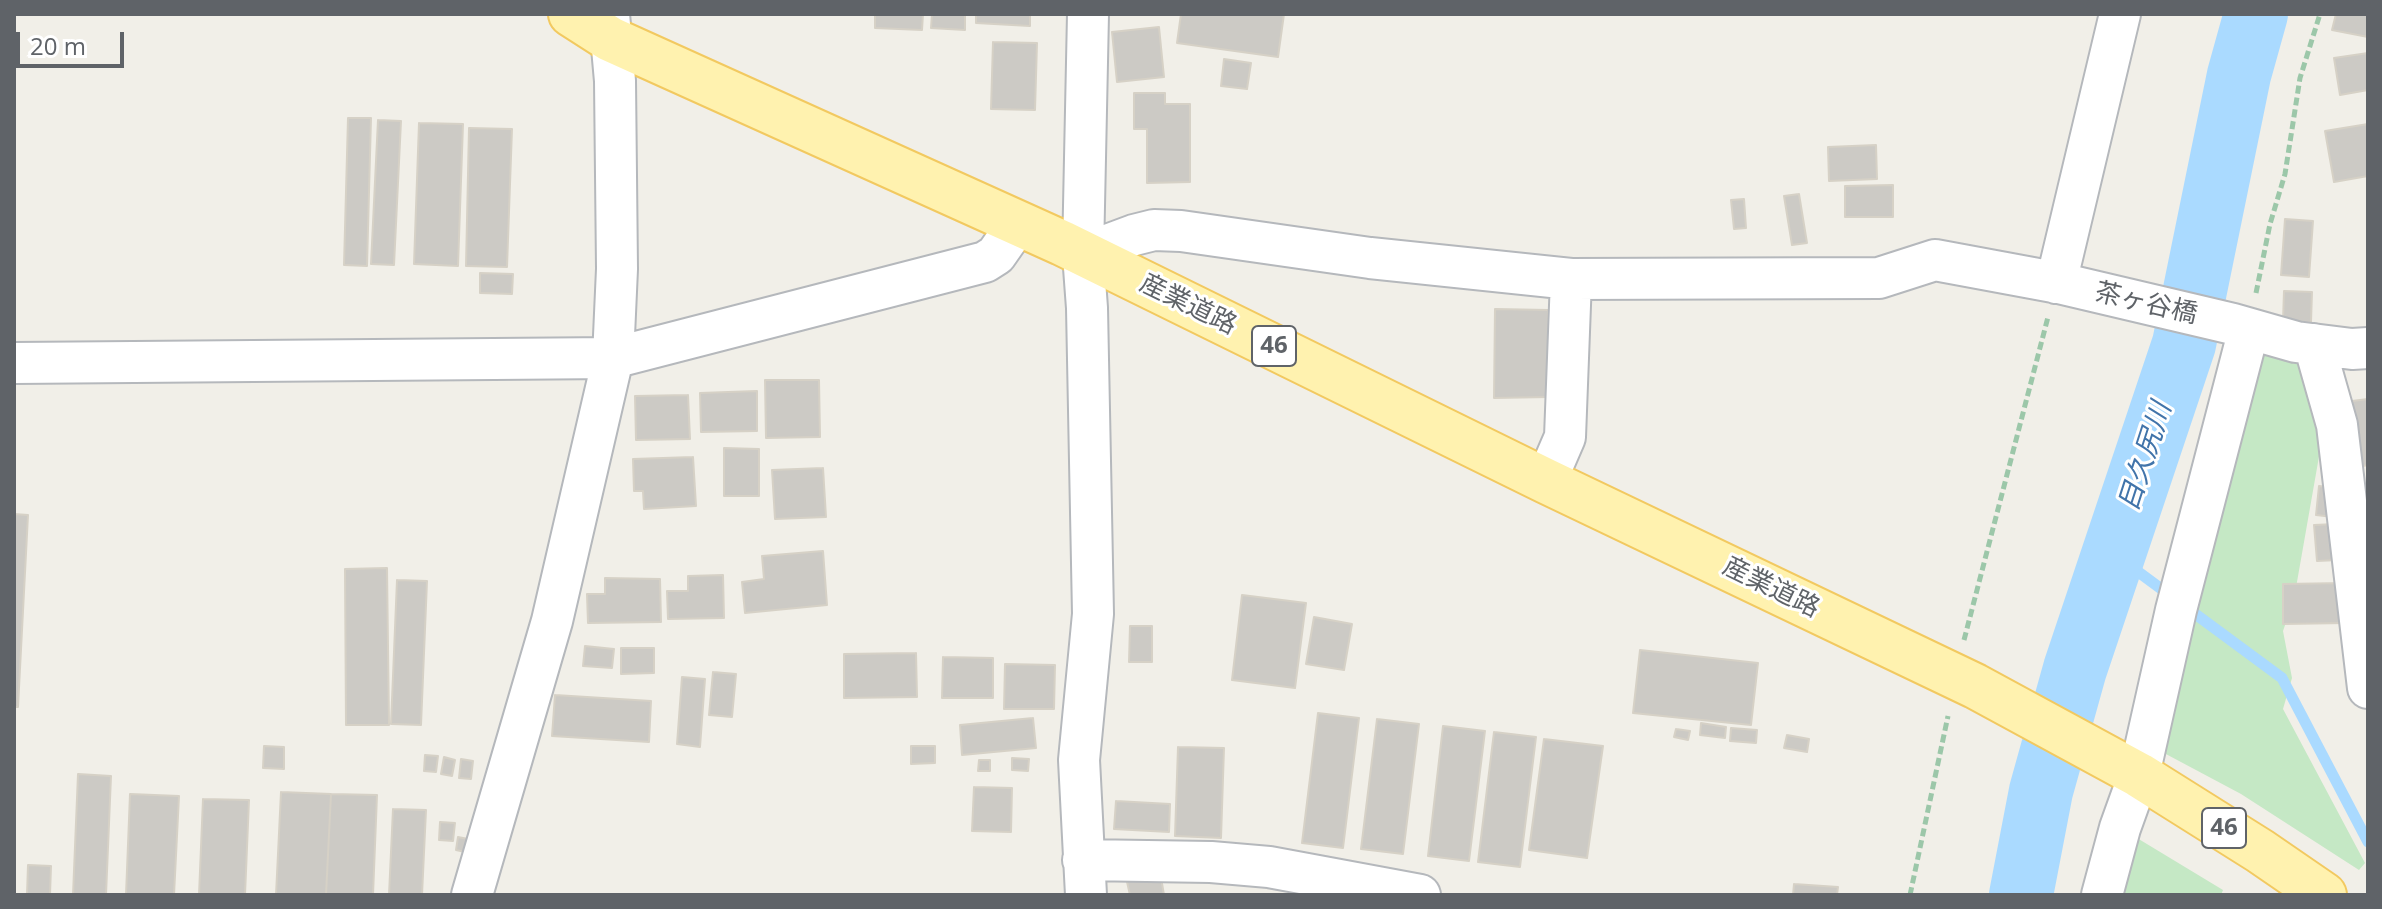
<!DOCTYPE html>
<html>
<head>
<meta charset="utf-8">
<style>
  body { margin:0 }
  #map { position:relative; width:2382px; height:909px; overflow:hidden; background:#f1efe8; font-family:"Open Sans",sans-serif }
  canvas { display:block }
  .frame { position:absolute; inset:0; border:16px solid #5f6368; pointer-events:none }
  .scale { position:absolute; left:16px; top:32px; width:108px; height:36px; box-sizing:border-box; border:4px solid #5f6368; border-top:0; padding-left:10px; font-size:24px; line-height:28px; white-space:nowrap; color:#5f6368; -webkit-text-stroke:6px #fff; paint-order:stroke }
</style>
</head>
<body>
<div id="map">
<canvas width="2382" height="909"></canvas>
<div class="frame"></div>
<div class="scale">20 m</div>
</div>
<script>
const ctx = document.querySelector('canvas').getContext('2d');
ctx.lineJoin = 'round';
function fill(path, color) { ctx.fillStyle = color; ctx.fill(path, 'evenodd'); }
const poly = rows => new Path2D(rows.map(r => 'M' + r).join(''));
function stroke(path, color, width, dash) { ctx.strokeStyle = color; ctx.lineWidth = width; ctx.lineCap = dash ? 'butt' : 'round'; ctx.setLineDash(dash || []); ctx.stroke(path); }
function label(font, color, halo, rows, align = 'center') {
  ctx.font = font + ' "Open Sans","Noto Sans JP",sans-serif'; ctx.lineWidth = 6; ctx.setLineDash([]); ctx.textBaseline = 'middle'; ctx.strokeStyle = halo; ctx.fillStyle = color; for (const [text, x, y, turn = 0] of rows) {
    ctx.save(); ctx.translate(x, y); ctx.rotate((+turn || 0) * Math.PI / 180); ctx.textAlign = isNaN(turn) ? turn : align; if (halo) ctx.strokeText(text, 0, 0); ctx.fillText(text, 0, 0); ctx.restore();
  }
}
fill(poly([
  [2262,346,2304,357,2324,428,2294,599,2283,631,2292,678,2283,709,2365,863,2359,870,2241,794,2164,753,2205,549],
  [2137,838,2223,890,2221,895,2124,895]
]), '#c5e8c5');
stroke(poly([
  [2114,554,2282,678,2368,842]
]), '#aadaff', 11);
stroke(poly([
  [2021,895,2041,791,2075,669,2184,344,2239,75,2256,14]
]), '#aadaff', 64);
const building = poly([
  [875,14,923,14,922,30,875,28,875,14],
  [932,14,965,14,965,30,931,28,932,14],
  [976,14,1030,14,1030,26,976,23,976,14],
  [1181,14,1284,14,1278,57,1177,43,1181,14],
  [2336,14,2368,14,2368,37,2332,30,2336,14],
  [1159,27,1164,77,1117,82,1112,32,1159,27],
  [993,42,1037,43,1035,110,991,109,993,42],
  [2368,53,2368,90,2340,95,2334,58,2368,53],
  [1224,59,1251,63,1247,89,1221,86,1224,59],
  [1134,93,1165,93,1165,104,1190,104,1190,182,1147,183,1147,129,1134,129,1134,93],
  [348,118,371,118,367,266,344,265,348,118],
  [378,120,401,121,394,265,371,264,378,120],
  [419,123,463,124,458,266,414,264,419,123],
  [2368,124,2368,176,2334,182,2325,131,2368,124],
  [469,128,512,129,507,267,466,266,469,128],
  [1876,145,1877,179,1829,181,1828,147,1876,145],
  [1893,185,1893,217,1845,217,1845,186,1893,185],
  [1799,194,1807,243,1792,245,1784,196,1799,194],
  [1744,199,1746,228,1734,229,1731,200,1744,199],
  [2285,219,2313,221,2309,277,2281,275,2285,219],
  [480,273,513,274,512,294,480,293,480,273],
  [2284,291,2312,292,2311,322,2283,321,2284,291],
  [1495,309,1548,310,1549,397,1494,398,1495,309],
  [765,380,819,380,820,437,766,438,765,380],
  [757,391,757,431,701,432,700,393,757,391],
  [688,395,690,439,636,440,635,396,688,395],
  [2368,399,2368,465,2363,466,2352,401,2368,399],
  [724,448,759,449,759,496,724,496,724,448],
  [693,457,696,506,644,509,643,491,634,491,633,459,693,457],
  [823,468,826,517,775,519,772,470,823,468],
  [2319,486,2337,488,2333,517,2316,515,2319,486],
  [14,514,28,515,18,707,14,707,14,514],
  [2336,524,2338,560,2317,561,2314,525,2336,524],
  [823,551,827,605,745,613,742,582,764,579,762,556,823,551],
  [387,568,389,725,346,725,345,569,387,568],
  [723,575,724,618,668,619,667,591,688,591,688,576,723,575],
  [605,578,660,579,661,622,588,623,587,594,605,594,605,578],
  [397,580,427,581,421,725,391,724,397,580],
  [2345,583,2346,623,2283,624,2283,584,2345,583],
  [1242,595,1306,603,1295,688,1232,680,1242,595],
  [1314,617,1352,624,1344,670,1306,664,1314,617],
  [1130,626,1152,626,1152,662,1129,662,1130,626],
  [585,646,614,649,612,668,583,666,585,646],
  [621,648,654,648,654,673,621,674,621,648],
  [1640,650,1758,663,1751,725,1633,713,1640,650],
  [916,653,917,697,844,698,844,654,916,653],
  [943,657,993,658,993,698,942,698,943,657],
  [1005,664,1055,665,1054,709,1004,709,1005,664],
  [713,672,736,674,732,717,709,715,713,672],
  [682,677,705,679,700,747,677,744,682,677],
  [555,695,651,701,649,742,552,736,555,695],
  [1318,713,1359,718,1343,848,1302,843,1318,713],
  [1033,718,1036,748,962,755,960,725,1033,718],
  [1377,719,1419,724,1403,854,1361,849,1377,719],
  [1701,723,1726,727,1725,738,1700,735,1701,723],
  [1443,726,1485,731,1469,861,1428,856,1443,726],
  [1731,728,1757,730,1756,743,1730,741,1731,728],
  [1676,729,1690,731,1688,740,1674,737,1676,729],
  [1494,732,1536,737,1520,867,1478,862,1494,732],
  [1787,735,1809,739,1807,752,1784,748,1787,735],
  [1544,739,1603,746,1587,858,1529,850,1544,739],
  [264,746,284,747,284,769,263,768,264,746],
  [911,746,935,746,935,763,911,764,911,746],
  [1178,747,1224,748,1221,838,1175,836,1178,747],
  [425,755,438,756,436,772,424,771,425,755],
  [444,757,455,760,452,776,441,774,444,757],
  [1012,758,1029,759,1028,771,1012,770,1012,758],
  [461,759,473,761,471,779,459,778,461,759],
  [979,760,990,760,990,771,978,771,979,760],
  [78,774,111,776,106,895,73,895,78,774],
  [974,787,1012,788,1011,832,972,831,974,787],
  [281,792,331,794,326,895,276,895,281,792],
  [130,794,179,796,174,895,126,895,130,794],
  [331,794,377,795,373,895,326,895,331,794],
  [203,799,249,800,245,895,199,895,203,799],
  [1116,801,1170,804,1169,832,1114,829,1116,801],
  [393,809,426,810,422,895,389,895,393,809],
  [440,822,455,823,453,841,439,840,440,822],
  [458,837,468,839,465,852,456,850,458,837],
  [28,865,51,866,50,895,27,895,28,865],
  [1159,866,1164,895,1130,895,1125,873,1159,866],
  [1794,884,1838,887,1837,895,1793,895,1794,884]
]);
fill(building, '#cccac5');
stroke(building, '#d6d1c6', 2);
const minor = poly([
  [1083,254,1134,235,1154,230,1181,231,1370,258,1571,279,1879,278,1935,260,2059,283,2233,324,2296,342,2352,349,2368,348],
  [2056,283,2120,14],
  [2314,344,2337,425,2368,688],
  [14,363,613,358,985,262,996,255,1017,225],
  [1546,481,1565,437,1571,279],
  [1083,860,1211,862,1269,867,1420,895],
  [472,895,552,621,613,358,617,269,615,81,609,14],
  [1086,895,1079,760,1093,614,1087,308,1083,254,1088,14],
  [2102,895,2120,828,2139,775,2176,610,2249,329]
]);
const major = poly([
  [571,14,610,39,1062,243,1546,481,1975,686,2139,775,2260,851,2324,895]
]);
stroke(minor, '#b5b8bc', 44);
stroke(major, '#f2c960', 48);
stroke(poly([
  [2256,293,2270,224,2285,174,2300,78,2320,14],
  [1964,640,2048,317],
  [1910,895,1948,716]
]), '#9cc7a9', 5, [8, 4]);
stroke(minor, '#fff', 40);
stroke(major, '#fff2af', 44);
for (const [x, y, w] of [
  [1274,346,44],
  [2224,828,44]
]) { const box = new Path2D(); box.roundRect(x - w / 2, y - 20, w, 40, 6); ctx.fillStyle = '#fff'; ctx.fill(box); stroke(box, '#5f6368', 2); }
label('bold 24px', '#5f6368', null, [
  ["46",1274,346],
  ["46",2224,828]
]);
label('26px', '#5f6368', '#fff', [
  ["茶ヶ谷橋",2146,304,13],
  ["産業道路",1188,305,26],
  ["産業道路",1771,588,26]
]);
label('italic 28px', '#4174aa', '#fff', [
  ["目久尻川",2146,457,-72]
]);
</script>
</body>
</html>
